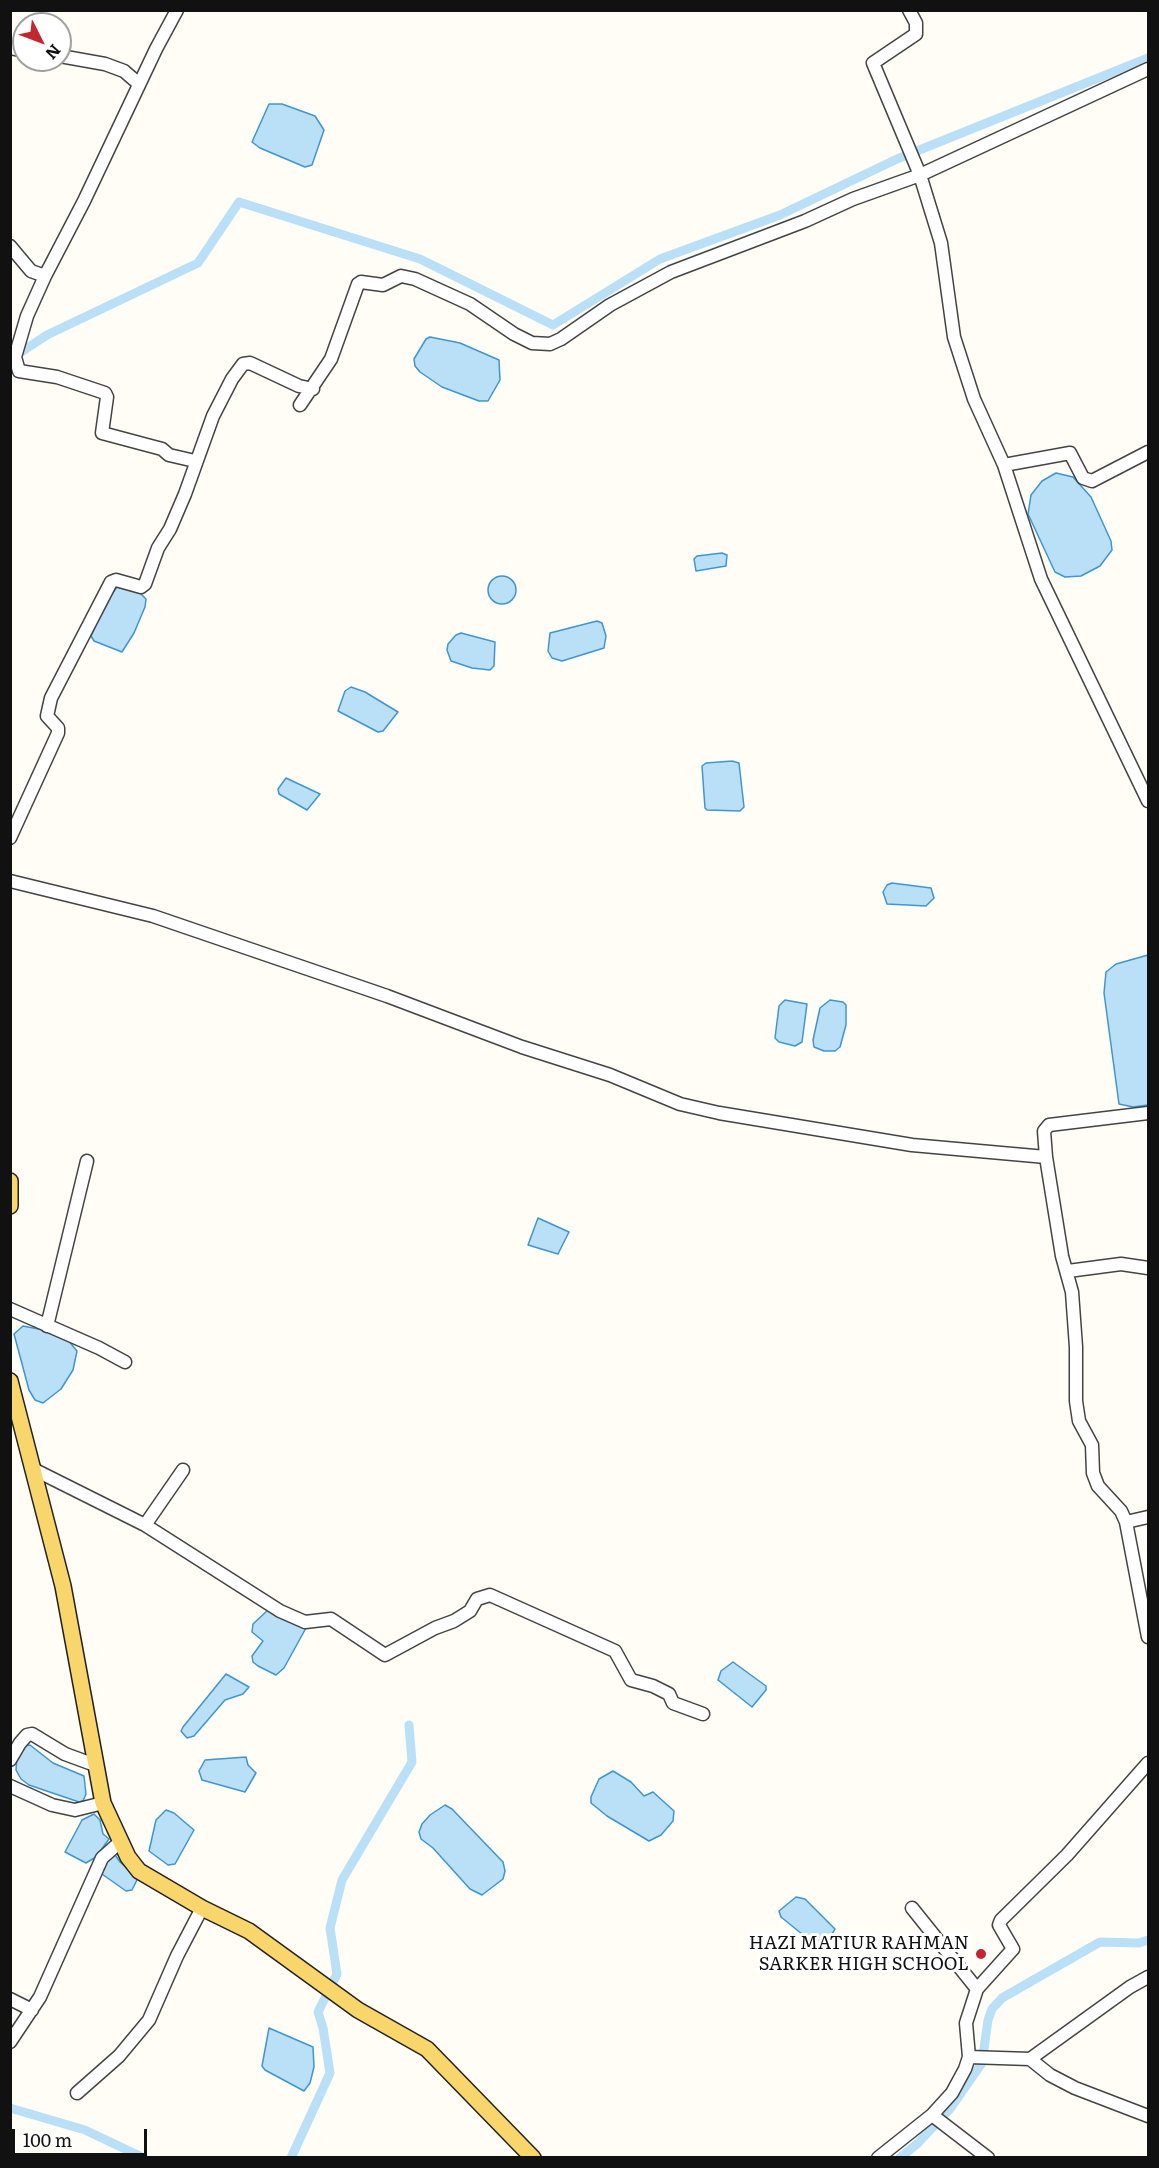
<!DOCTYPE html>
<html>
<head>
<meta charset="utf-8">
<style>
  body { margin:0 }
  #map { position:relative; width:1159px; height:2168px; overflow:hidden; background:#fffdf5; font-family:Literata,serif }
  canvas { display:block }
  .frame { position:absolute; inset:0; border:12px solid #111; pointer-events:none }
  .north { position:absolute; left:12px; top:12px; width:60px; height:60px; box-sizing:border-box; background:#fff; border:2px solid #a0a0a0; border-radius:50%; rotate:132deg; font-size:16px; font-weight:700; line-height:24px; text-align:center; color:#111 }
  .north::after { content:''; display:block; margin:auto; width:21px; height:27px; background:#c4262e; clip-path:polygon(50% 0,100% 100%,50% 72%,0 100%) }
  .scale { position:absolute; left:12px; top:2129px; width:135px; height:27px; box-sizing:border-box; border:3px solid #111; border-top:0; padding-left:8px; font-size:18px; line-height:21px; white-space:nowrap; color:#111; -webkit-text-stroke:4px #fff; paint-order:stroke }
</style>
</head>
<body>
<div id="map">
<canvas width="1159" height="2168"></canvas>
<div class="frame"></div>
<div class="north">N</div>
<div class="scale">100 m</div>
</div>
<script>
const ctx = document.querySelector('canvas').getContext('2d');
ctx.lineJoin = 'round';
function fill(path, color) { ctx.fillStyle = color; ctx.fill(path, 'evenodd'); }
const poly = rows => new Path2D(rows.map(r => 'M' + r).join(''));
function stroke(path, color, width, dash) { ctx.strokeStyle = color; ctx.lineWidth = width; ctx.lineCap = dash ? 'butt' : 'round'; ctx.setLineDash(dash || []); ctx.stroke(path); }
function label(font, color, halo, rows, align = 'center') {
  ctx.font = font + ' Literata,serif'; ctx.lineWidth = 6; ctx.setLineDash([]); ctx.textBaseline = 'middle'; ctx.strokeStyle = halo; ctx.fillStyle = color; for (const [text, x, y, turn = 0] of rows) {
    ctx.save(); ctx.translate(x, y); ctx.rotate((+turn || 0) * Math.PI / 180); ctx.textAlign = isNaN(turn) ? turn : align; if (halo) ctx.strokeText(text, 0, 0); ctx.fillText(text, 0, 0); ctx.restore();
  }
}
const water = poly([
  [269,104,282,104,315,116,324,130,312,165,305,167,260,148,252,142,269,104],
  [430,337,460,343,499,360,500,380,488,401,479,401,442,387,420,372,415,366,414,359,426,339,430,337],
  [1056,473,1073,477,1091,497,1111,541,1112,550,1100,566,1081,576,1065,577,1055,572,1028,514,1031,495,1042,481,1056,473],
  [722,553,727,555,726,566,696,571,694,559,697,556,722,553],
  '488 590a14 14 0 1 1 28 0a14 14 0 1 1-28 0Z',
  [117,587,140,593,146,599,145,607,134,633,122,652,94,641,91,636,105,603,117,587],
  [597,621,602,623,606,636,604,648,562,661,552,658,548,651,550,633,597,621],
  [461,633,495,642,494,666,490,670,472,668,451,661,447,650,448,644,456,635,461,633],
  [351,687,365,692,398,712,383,731,378,732,338,711,345,691,351,687],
  [732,761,739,763,744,807,740,811,707,810,705,808,702,766,706,763,732,761],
  [286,778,320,794,307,810,279,794,278,789,286,778],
  [892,883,931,888,934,898,926,906,887,904,883,892,887,885,892,883],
  [1148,955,1148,1105,1133,1107,1119,1104,1104,993,1106,972,1116,964,1148,955],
  [785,1000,807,1004,802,1042,795,1046,779,1042,775,1038,779,1006,785,1000],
  [830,1000,843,1002,846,1005,846,1025,840,1047,835,1051,824,1051,814,1047,813,1040,820,1008,830,1000],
  [538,1218,569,1232,558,1254,528,1245,538,1218],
  [23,1326,54,1332,68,1340,77,1351,73,1370,61,1389,43,1403,35,1400,29,1390,14,1334,23,1326],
  [269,1609,306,1628,284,1668,276,1675,258,1666,253,1662,252,1656,263,1641,252,1632,253,1624,269,1609],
  [733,1662,766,1686,766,1690,752,1707,718,1680,721,1671,733,1662],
  [226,1674,249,1687,243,1694,225,1700,194,1736,187,1738,181,1731,183,1727,226,1674],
  [30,1745,53,1763,84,1776,86,1794,83,1801,79,1802,29,1785,21,1779,16,1770,17,1755,24,1746,30,1745],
  [246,1757,248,1765,256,1773,245,1792,202,1780,199,1771,205,1760,246,1757],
  [613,1771,631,1782,644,1796,653,1792,674,1811,673,1821,661,1835,649,1841,607,1816,591,1803,591,1797,599,1779,613,1771],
  [445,1805,452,1809,503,1862,505,1871,503,1879,482,1895,470,1889,433,1848,421,1839,419,1832,422,1824,430,1815,445,1805],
  [166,1810,174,1813,194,1830,175,1864,168,1865,149,1851,156,1820,166,1810],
  [94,1814,100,1820,103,1834,109,1839,96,1857,86,1863,65,1852,82,1820,94,1814],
  [113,1852,120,1862,138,1878,132,1890,126,1891,99,1872,113,1852],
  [796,1897,805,1899,835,1929,826,1944,820,1946,813,1943,781,1917,779,1911,796,1897],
  [269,2028,313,2047,314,2067,310,2083,304,2091,265,2070,262,2066,269,2028]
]);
fill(water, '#b9e0f7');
stroke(water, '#3f96cf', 1.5);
stroke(poly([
  [15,356,47,335,198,263,239,202,420,259,553,325,660,259,780,215,897,159,1148,58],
  [10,2108,85,2130,144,2158],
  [291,2158,330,2073,323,2028,318,2012,337,1974,330,1928,342,1880,412,1762,409,1725],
  [900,2158,918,2143,950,2109,982,2063,988,2020,992,2009,1002,1998,1100,1942,1139,1943,1148,1940]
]), '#b9e0f7', 9);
const minor = poly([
  [177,10,156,49,84,201,45,276,27,316,15,357,19,371,57,377,105,393,107,397,102,433,162,449,169,455,195,461],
  [909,10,916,23,916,34,873,63,920,175,941,243,954,337,974,399,1004,465,1070,453,1083,478,1092,481,1148,452],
  [10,48,24,51],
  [60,56,105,64,124,71,139,84],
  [10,246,31,271,45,276],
  [300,405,331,359,358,284,361,282,383,285,401,276,415,279,470,304,514,334,532,343,550,344,561,339,610,305,671,272,805,221,853,199,920,175,1148,69],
  [1004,465,1041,579,1148,801],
  [10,838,58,733,58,728,47,716,51,698,111,582,116,580,141,587,145,584,158,548,170,529,185,494,213,416,232,379,243,364,250,363,299,386,313,389],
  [10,881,153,916,387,996,522,1047,610,1075,680,1104,719,1113,912,1145,1046,1157,1062,1256,1072,1292,1076,1347,1076,1401,1079,1421,1092,1445,1093,1473,1098,1486,1121,1511,1126,1522,1148,1637],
  [1046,1157,1044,1131,1049,1125,1148,1113],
  [1068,1271,1121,1264,1148,1268],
  [10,1309,99,1348,125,1362],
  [47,1326,87,1161],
  [33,1469,145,1525,280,1611,305,1622,331,1619,385,1655,435,1628,454,1621,470,1611,477,1599,490,1595,615,1651,631,1680,653,1686,669,1694,673,1703,703,1714],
  [1126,1522,1148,1517],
  [145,1525,183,1470],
  [10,1760,20,1743,27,1735,32,1734,65,1754,95,1765],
  [10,1786,52,1805,75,1810,103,1803],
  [912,1908,977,1989],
  [10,1999,32,2010],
  [10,2042,40,1997,102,1858,120,1842],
  [969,2057,1030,2059,1130,1987,1148,1977],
  [1030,2059,1050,2075,1075,2088,1148,2116],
  [77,2093,119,2056,149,2020,177,1956,202,1908],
  [932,2115,988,2158],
  [878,2158,932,2115,952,2093,965,2069,969,2057,966,2023,977,1989,1013,1949,999,1925,1001,1920,1067,1855,1148,1763]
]);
const major = poly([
  [10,1181,10,1206],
  [10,1381,63,1586,103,1803,128,1857,139,1871,202,1908,249,1931,358,2010,427,2049,533,2158]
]);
stroke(minor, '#444', 15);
stroke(major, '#222', 18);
stroke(minor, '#fff', 12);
stroke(major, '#f9d66b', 15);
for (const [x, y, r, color] of [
  [981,1954,6,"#c4262e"]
]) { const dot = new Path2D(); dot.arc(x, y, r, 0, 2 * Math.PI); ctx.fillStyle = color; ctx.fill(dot); stroke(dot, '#fff', 2); }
label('18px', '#111', '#fff', [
  ["HAZI MATIUR RAHMAN",969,1944],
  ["SARKER HIGH SCHOOL",969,1965]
], 'right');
</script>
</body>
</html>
